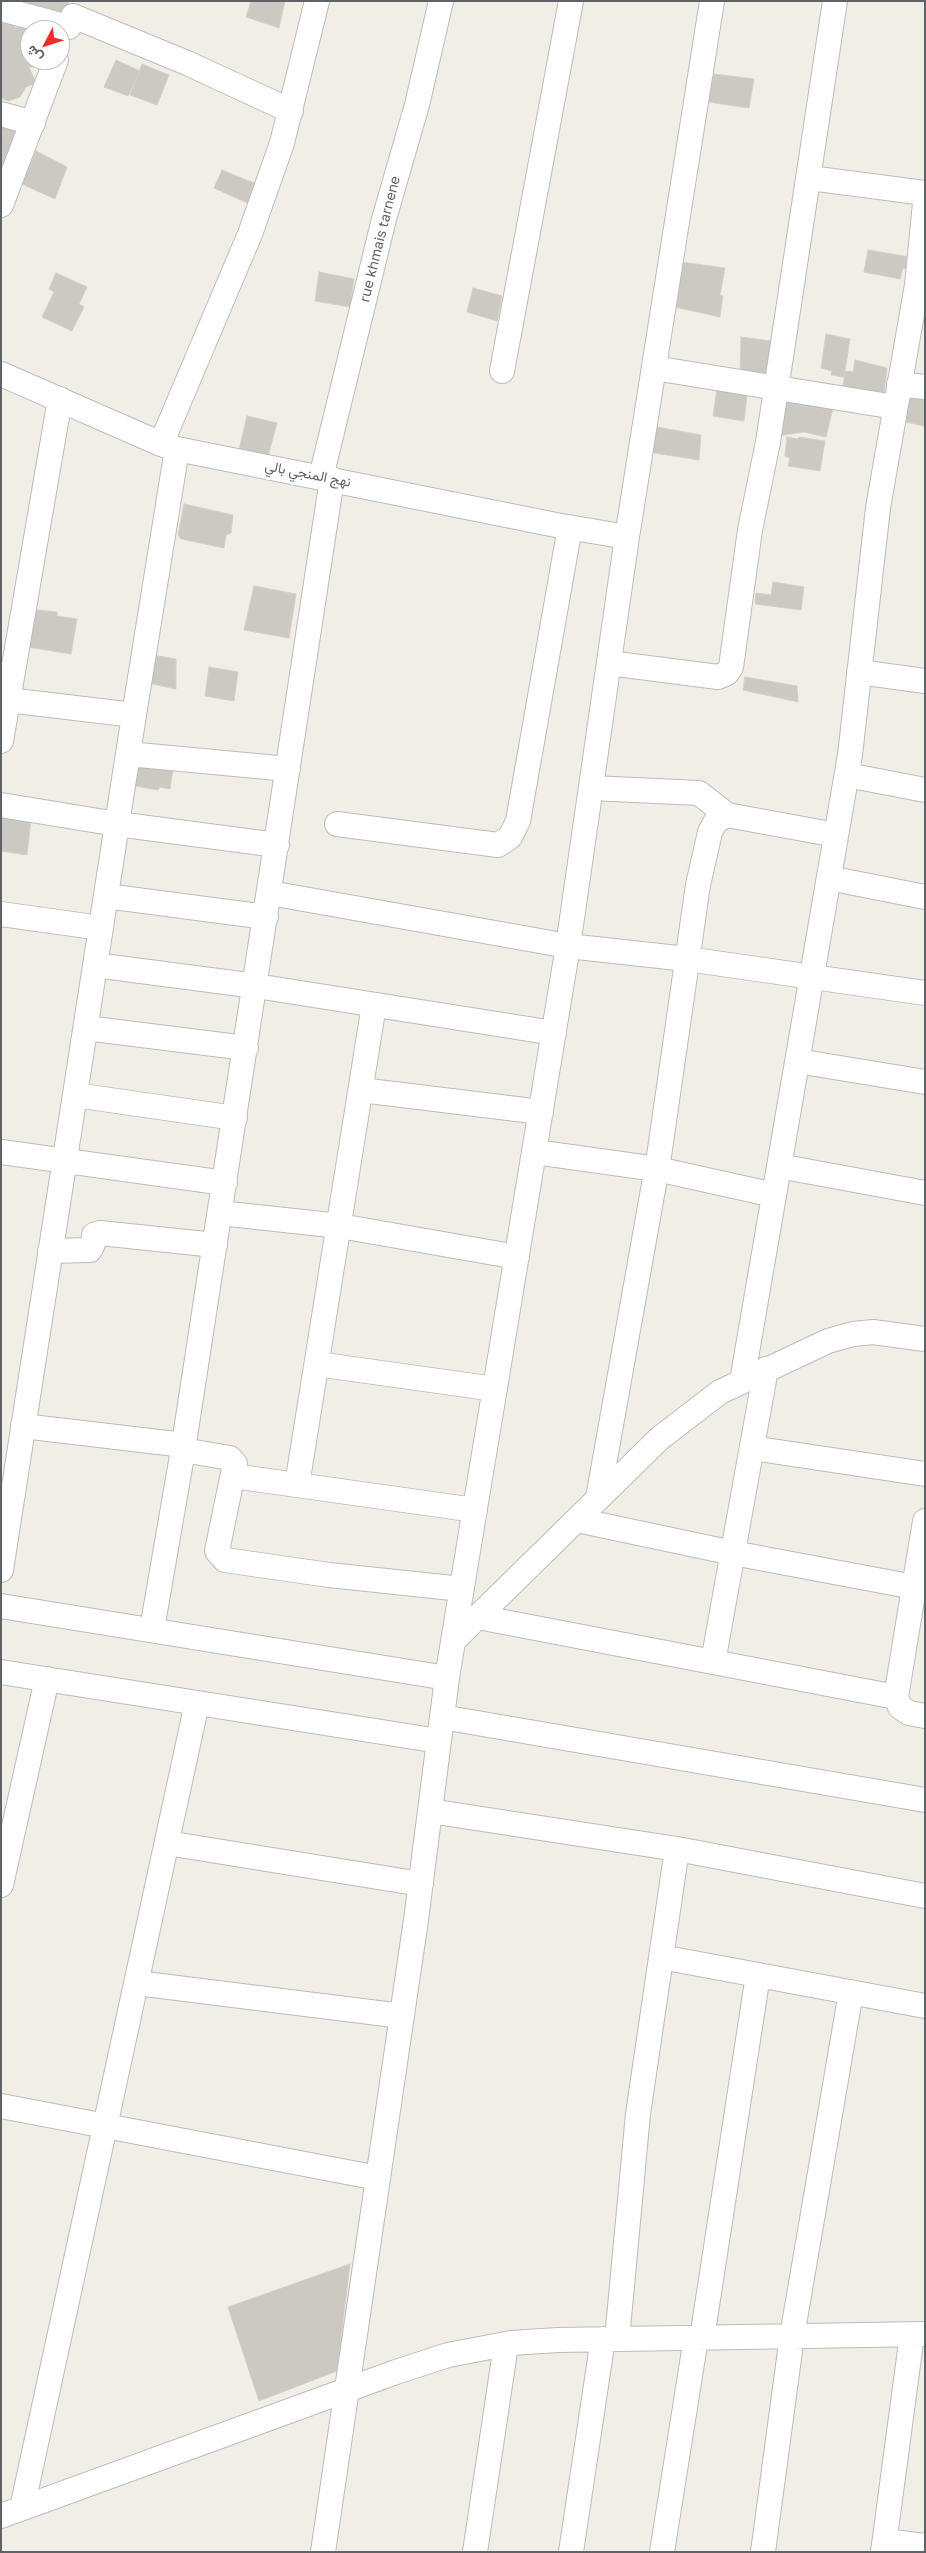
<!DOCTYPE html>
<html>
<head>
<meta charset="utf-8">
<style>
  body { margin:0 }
  #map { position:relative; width:926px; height:2553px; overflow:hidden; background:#f1eee6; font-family:"Golos Text",Vazirmatn,sans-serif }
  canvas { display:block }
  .frame { position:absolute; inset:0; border:2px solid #5e6368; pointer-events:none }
  .north { position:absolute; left:20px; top:20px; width:50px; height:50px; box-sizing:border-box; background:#fff; border:1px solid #bfc1c3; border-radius:50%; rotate:230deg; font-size:14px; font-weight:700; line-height:20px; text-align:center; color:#5e6368 }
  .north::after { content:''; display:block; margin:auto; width:18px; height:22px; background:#f32c2a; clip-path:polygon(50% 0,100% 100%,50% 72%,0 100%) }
</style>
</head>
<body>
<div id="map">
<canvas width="926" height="2553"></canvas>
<div class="frame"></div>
<div class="north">ش</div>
</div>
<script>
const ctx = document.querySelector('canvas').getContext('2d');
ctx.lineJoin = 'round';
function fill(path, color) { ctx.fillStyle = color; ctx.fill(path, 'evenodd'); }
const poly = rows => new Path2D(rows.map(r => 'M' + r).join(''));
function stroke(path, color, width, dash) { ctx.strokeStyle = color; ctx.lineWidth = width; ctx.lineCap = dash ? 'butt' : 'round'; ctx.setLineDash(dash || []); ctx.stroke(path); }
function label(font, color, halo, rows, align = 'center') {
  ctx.font = font + ' "Golos Text",Vazirmatn,sans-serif'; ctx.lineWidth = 5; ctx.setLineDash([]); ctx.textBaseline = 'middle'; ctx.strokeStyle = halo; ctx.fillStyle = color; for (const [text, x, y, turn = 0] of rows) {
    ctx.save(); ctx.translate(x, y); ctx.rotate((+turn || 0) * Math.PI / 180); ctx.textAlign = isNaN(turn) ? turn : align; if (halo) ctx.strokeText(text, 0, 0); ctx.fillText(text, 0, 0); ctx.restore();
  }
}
const building = poly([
  [29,1,69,1,64,16,28,3,29,1],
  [251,1,285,1,279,28,246,17,251,1],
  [1,16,14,21,15,28,26,26,35,30,30,30,30,60,47,60,45,67,29,67,36,83,26,87,20,97,8,101,1,98,1,16],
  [116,60,140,71,128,96,104,87,116,60],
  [142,64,169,75,157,105,130,95,142,64],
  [714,74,754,79,749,108,708,102,714,74],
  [1,121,20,129,7,166,1,164,1,121],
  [36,151,67,167,55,199,22,184,36,151],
  [222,170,261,186,252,205,214,188,222,170],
  [868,250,916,258,914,270,903,268,900,279,864,272,868,250],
  [681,262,725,268,720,295,723,296,720,317,675,307,681,262],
  [319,272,354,279,350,307,315,301,319,272],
  [56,273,87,287,79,304,84,307,72,331,42,317,54,292,49,289,56,273],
  [473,288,502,296,497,321,467,312,473,288],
  [826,334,850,339,844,377,831,375,832,371,821,368,826,334],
  [741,337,778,342,774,378,740,373,741,337],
  [855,360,887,368,884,394,843,387,845,371,853,372,855,360],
  [718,383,748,387,744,421,713,416,718,383],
  [910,388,925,391,925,431,924,426,906,422,910,388],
  [781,398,833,408,826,437,804,432,777,436,781,398],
  [247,416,277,423,268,456,239,450,247,416],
  [651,426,701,435,699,460,648,452,651,426],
  [787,437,798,439,799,437,825,441,820,471,788,466,790,458,785,456,787,437],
  [184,504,233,515,231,533,226,535,224,548,181,539,178,535,184,504],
  [773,582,804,587,801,610,755,604,756,593,771,595,773,582],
  [254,586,296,594,289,638,244,630,254,586],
  [28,609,57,612,57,616,77,619,71,654,21,646,28,609],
  [147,654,176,659,176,689,143,682,147,654],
  [209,667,238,672,234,701,205,696,209,667],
  [745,677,797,686,798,702,743,690,745,677],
  [134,757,174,763,170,789,160,787,158,790,130,785,134,757],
  [1,813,31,819,27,855,1,851,1,813],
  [350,2264,337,2371,259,2401,228,2307,350,2264]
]);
fill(building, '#ccc9c3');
stroke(building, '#d6cfc4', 1);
const minor = poly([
  [1,9,69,27],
  [73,16,187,63,291,111],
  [1,114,33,123],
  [810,178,925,193],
  [1,205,56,60],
  [654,368,895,407],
  [502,371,571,1],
  [1,374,161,444,177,449,556,525,627,537],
  [899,384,925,387],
  [161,444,250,234,282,143,317,1],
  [321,477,384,219,417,105,441,1],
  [609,663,718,677,727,673,731,667,750,530,768,442,835,1],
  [859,672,925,681],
  [8,700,134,715],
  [1,741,60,399],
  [128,754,288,769],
  [847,775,925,790],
  [591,788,699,793,727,815],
  [1,805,117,824,277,845],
  [337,824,498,845,510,837,518,821,570,527],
  [829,878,925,897],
  [270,893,568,946,687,959,925,993],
  [106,896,266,917],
  [1,914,101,928],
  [95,965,256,986,554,1033],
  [86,1028,246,1048],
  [797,1061,925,1082],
  [361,1090,541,1112],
  [75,1095,235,1118],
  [1,1152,225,1183],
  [535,1152,657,1169,774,1195],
  [779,1166,925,1193],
  [220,1213,340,1226,517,1257],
  [50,1251,90,1250,93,1244,94,1235,100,1233,215,1245],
  [317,1364,495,1389],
  [742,1381,850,755,878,508,917,285,925,203],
  [23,1426,184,1445],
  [752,1448,925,1474],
  [183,1450,230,1458,235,1464,217,1551,225,1560,329,1575,462,1589],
  [233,1476,475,1510],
  [297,1485,374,1005],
  [598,1498,659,1156,698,885,710,832,716,821,727,815,836,835],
  [577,1520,733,1553,914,1587],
  [925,1521,896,1697,900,1707,909,1713,925,1716],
  [1,1570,134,715,177,449],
  [1,1606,447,1678],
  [478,1617,896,1697],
  [152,1629,183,1450,332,479],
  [453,1641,660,1438,720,1392,828,1341,853,1334,873,1332,925,1339],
  [713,1662,766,1369],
  [1,1672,439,1741],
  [442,1717,925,1800],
  [430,1811,677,1849,925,1896],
  [167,1843,421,1884],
  [1,1885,47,1679],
  [661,1957,925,2006],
  [137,1983,402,2016],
  [1,2106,378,2178],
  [702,2338,758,1975],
  [617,2339,638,2114,677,1849],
  [22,2508,197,1703],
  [1,2516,396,2372,448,2355,511,2343,558,2340,925,2334],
  [885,2541,925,2546],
  [323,2552,416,1920,447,1678,568,946,627,537,712,1],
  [475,2552,506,2345],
  [571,2552,603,2339],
  [662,2552,696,2338],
  [763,2552,792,2336,851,1992],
  [883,2552,912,2335]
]);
stroke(minor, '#b9bcc1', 26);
stroke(minor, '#fff', 24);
label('14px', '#5e6368', '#fff', [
  ["rue khmais tarnene",380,239,-76],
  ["نهج المنجي بالي",308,474,11]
]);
</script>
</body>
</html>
